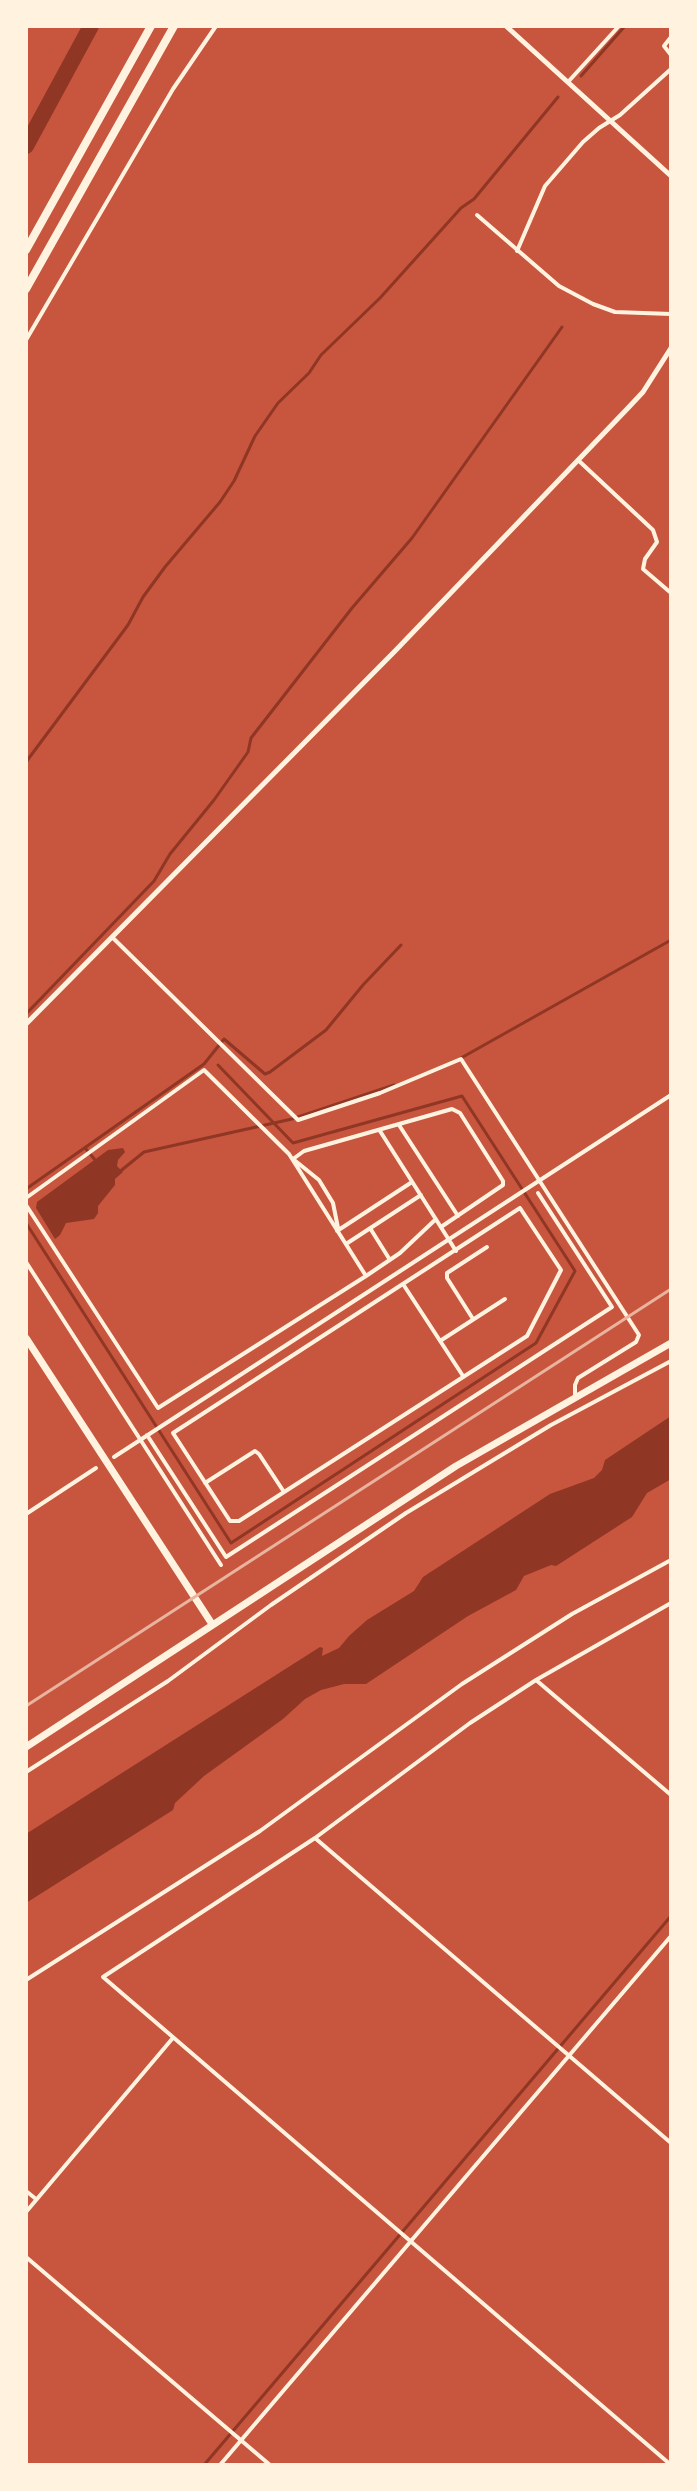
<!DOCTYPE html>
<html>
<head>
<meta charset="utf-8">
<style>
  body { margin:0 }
  #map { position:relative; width:697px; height:2491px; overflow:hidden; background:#c8553d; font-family:"Space Grotesk",sans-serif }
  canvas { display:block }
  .frame { position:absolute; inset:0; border:28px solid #fff3e0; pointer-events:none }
</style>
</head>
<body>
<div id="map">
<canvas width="697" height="2491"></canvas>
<div class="frame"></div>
</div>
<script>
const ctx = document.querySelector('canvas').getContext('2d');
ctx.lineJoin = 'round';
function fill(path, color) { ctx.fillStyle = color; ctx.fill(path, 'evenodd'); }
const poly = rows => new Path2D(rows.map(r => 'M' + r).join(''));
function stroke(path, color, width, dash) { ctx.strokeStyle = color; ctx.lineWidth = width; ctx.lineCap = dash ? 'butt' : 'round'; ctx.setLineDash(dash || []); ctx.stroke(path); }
fill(poly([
  [123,1148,125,1152,118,1160,117,1166,123,1172,115,1179,115,1185,98,1206,98,1213,94,1219,66,1223,60,1235,55,1239,36,1208,37,1202,108,1150],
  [671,1416,671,1479,647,1493,632,1517,556,1566,551,1565,524,1576,516,1590,468,1616,366,1684,344,1684,321,1690,305,1699,283,1719,204,1776,175,1803,173,1810,26,1903,26,1834,320,1647,323,1648,322,1656,339,1648,349,1636,367,1620,414,1591,423,1577,550,1494,594,1478,602,1470,605,1460]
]), '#8f3625');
stroke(poly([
  [581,76,625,26],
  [26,762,128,625,143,597,165,567,220,502,234,481,255,436,278,403,309,373,321,355,380,298,461,208,474,199,558,97],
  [26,1014,154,881,170,854,214,800,248,752,251,738,352,608,412,538,562,327],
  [461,1058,671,940],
  [86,1149,96,1161],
  [118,1173,144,1152,292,1119,394,1085],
  [26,1189,204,1064,224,1039,265,1074,270,1072,326,1030,363,985,401,945],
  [26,1223,231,1543,536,1343,575,1271,462,1096,293,1143,218,1065],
  [204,2465,671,1916]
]), '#8f3625', 3);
stroke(poly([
  [26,146,91,26]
]), '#8f3625', 16);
stroke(poly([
  [671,37,664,46,671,55],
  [568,82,619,26],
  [477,215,559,286,593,304,615,312,671,314],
  [517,251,545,186,583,142,599,128,620,115,671,69],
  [26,340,173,89,216,26],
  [578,460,653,530,657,542,645,559,643,569,671,593],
  [113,938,298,1120,380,1093,461,1059,639,1335,636,1342,578,1378,575,1385,575,1395],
  [399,1125,458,1216],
  [380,1131,456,1251],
  [26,1198,204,1070,289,1154,366,1276],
  [26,1205,158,1408,366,1276,400,1253,436,1219],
  [520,1208,561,1270,527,1336,239,1521,230,1521,173,1433,520,1208],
  [338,1228,333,1203,319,1180,293,1159,304,1151,452,1109,460,1113,503,1181,503,1185,441,1227],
  [370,1228,390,1260],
  [337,1231,412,1182],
  [346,1244,421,1195],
  [26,1262,221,1565],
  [403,1284,463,1376],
  [473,1319,447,1278,447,1273,487,1247],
  [440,1341,505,1299],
  [147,1435,226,1557,612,1307,538,1193],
  [114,1457,671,1095],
  [205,1483,255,1451,259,1454,284,1492],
  [26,1514,96,1468],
  [671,1603,536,1680,470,1723,315,1838,103,1977,671,2465],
  [536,1680,671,1795],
  [26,1772,168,1681,271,1605,406,1513,551,1425,671,1361],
  [315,1838,671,2143],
  [26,1980,260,1831,462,1684,572,1614,671,1560],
  [26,2191,36,2199],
  [26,2212,172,2039],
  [26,2257,270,2465],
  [220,2465,671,1936]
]), '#fff3e0', 4);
stroke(poly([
  [506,26,671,176],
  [26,1024,396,650,628,408,643,392,671,348]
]), '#fff3e0', 5);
stroke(poly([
  [26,1338,212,1624],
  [26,1747,456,1466,671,1343]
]), '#fff3e0', 7);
stroke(poly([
  [26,250,151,26],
  [26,289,174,26]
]), '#fff3e0', 8);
stroke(poly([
  [26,1706,671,1289]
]), '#e9b49f', 3);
</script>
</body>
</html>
